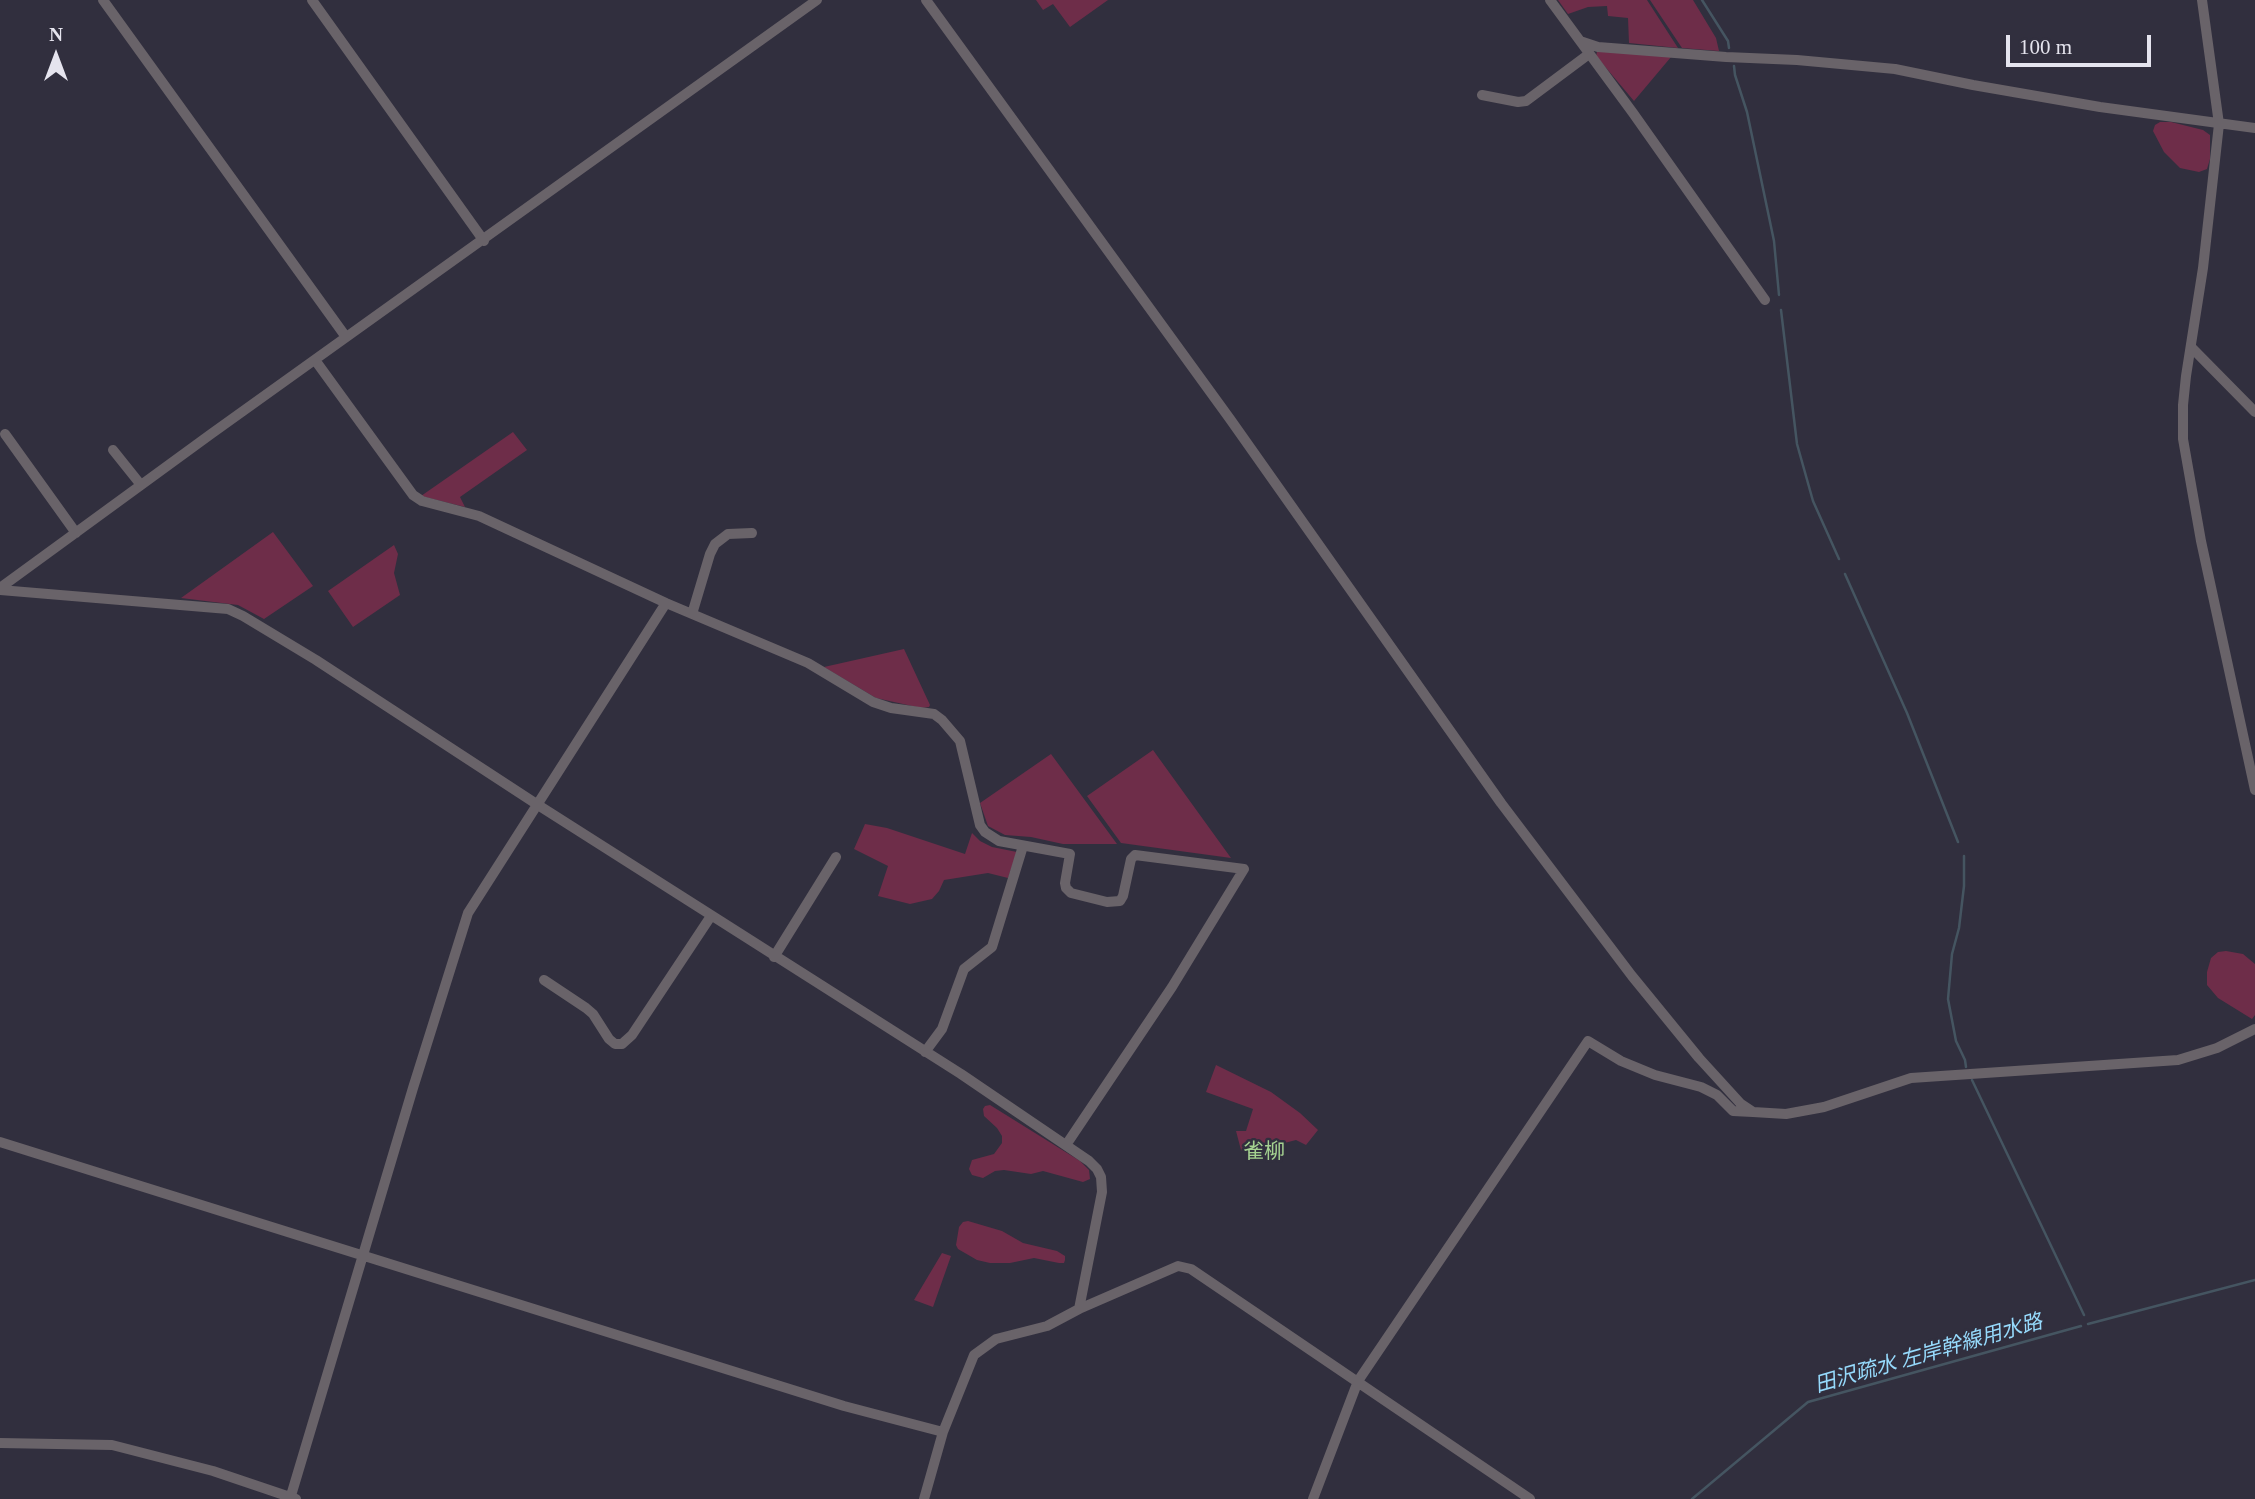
<!DOCTYPE html>
<html>
<head>
<meta charset="utf-8">
<style>
  body { margin:0 }
  #map { position:relative; width:2255px; height:1499px; overflow:hidden; background:#312f3e; font-family:Georgia,serif }
  canvas { display:block }
  .north { position:absolute; left:21px; top:21px; width:70px; height:70px; -webkit-text-stroke:5px #312f3e; paint-order:stroke; rotate:0deg; font-size:19px; font-weight:700; line-height:28px; text-align:center; color:#e5e4ee }
  .north::after { content:''; display:block; margin:auto; width:24px; height:32px; background:#e5e4ee; clip-path:polygon(50% 0,100% 100%,50% 72%,0 100%) }
  .scale { position:absolute; left:2006px; top:35px; width:145px; height:32px; box-sizing:border-box; border:4px solid #e5e4ee; border-top:0; padding-left:9px; font-size:21px; line-height:24px; white-space:nowrap; color:#e5e4ee; -webkit-text-stroke:5px #312f3e; paint-order:stroke }
</style>
</head>
<body>
<div id="map">
<canvas width="2255" height="1499"></canvas>
<div class="north">N</div>
<div class="scale">100 m</div>
</div>
<script>
const ctx = document.querySelector('canvas').getContext('2d');
ctx.lineJoin = 'round';
function fill(path, color) { ctx.fillStyle = color; ctx.fill(path, 'evenodd'); }
const poly = rows => new Path2D(rows.map(r => 'M' + r).join(''));
function stroke(path, color, width, dash) { ctx.strokeStyle = color; ctx.lineWidth = width; ctx.lineCap = dash ? 'butt' : 'round'; ctx.setLineDash(dash || []); ctx.stroke(path); }
function label(font, color, halo, rows, align = 'center') {
  ctx.font = font + ' Georgia,"Noto Sans JP",serif'; ctx.lineWidth = 5; ctx.setLineDash([]); ctx.textBaseline = 'middle'; ctx.strokeStyle = halo; ctx.fillStyle = color; for (const [text, x, y, turn = 0] of rows) {
    ctx.save(); ctx.translate(x, y); ctx.rotate((+turn || 0) * Math.PI / 180); ctx.textAlign = isNaN(turn) ? turn : align; if (halo) ctx.strokeText(text, 0, 0); ctx.fillText(text, 0, 0); ctx.restore();
  }
}
fill(poly([
  [1036,0,1108,0,1070,27,1053,4,1043,10],
  [1558,0,1647,0,1678,48,1629,43,1628,18,1608,16,1607,6,1588,7,1568,14],
  [1650,0,1693,0,1716,38,1719,51,1682,48],
  [1601,50,1671,57,1634,101,1596,56,1597,52],
  [2160,122,2171,122,2203,130,2210,135,2210,159,2207,169,2199,172,2180,168,2164,152,2153,131,2155,125],
  [513,432,527,450,460,497,465,507,421,496],
  [273,532,313,586,264,619,238,605,181,598],
  [394,545,398,554,394,573,400,595,353,627,328,591],
  [904,649,930,705,929,707,921,708,876,698,824,667],
  [1153,750,1231,858,1121,843,1087,796],
  [1051,754,1117,844,1063,844,1031,837,1005,835,988,826,980,803],
  [865,824,887,828,965,854,972,833,980,841,992,847,1017,852,1008,878,988,873,944,880,939,891,932,899,910,904,878,896,888,866,854,849],
  [2226,951,2243,954,2255,964,2255,1015,2252,1019,2218,998,2207,985,2207,972,2211,958,2218,952],
  [1216,1065,1271,1092,1300,1113,1318,1130,1306,1145,1296,1140,1246,1153,1241,1150,1236,1131,1246,1131,1253,1109,1206,1092],
  [990,1105,1080,1161,1089,1170,1090,1179,1083,1182,1043,1171,1031,1174,1004,1170,995,1171,983,1178,972,1175,969,1169,972,1160,994,1154,1002,1143,1002,1136,997,1128,984,1116,983,1109,985,1106],
  [968,1221,1002,1231,1023,1243,1057,1251,1065,1256,1065,1260,1064,1263,1059,1263,1034,1258,1010,1263,990,1263,977,1260,958,1249,956,1245,959,1227,963,1222],
  [942,1253,951,1256,933,1307,914,1300]
]), '#6e2d49');
stroke(poly([
  [1702,0,1728,41,1729,48],
  [1734,66,1735,75,1747,112,1774,241,1779,295],
  [1781,310,1797,444,1813,501,1839,559],
  [1845,574,1907,713,1958,842],
  [1964,856,1964,886,1959,928,1952,954,1948,999,1956,1041,1965,1060,1966,1067],
  [1972,1080,2084,1315],
  [2088,1324,2255,1280],
  [1692,1499,1808,1402,2081,1326]
]), '#455561', 2.5);
stroke(poly([
  [103,0,346,337],
  [312,0,484,241],
  [926,0,1230,419,1501,803,1632,976,1699,1058,1741,1104,1753,1112,1786,1114,1824,1107,1911,1078,2178,1060,2217,1048,2255,1029],
  [1550,0,1633,113,1765,300],
  [2202,0,2219,124,2203,268,2186,376,2183,405,2183,439,2201,541,2255,790],
  [1580,41,1598,47,1726,57,1797,60,1895,69,1973,85,2100,107,2255,128],
  [1482,95,1518,102,1526,101,1589,54],
  [2192,348,2255,412],
  [315,360,413,495,422,501,479,516,666,603,808,663,873,702,891,708,934,714,942,720,960,741,980,825,985,832,999,841,1070,854,1065,883,1066,888,1071,893,1107,902,1120,901,1123,896,1131,859,1135,855,1244,869,1172,987,1066,1145],
  [5,434,76,533],
  [113,450,141,485],
  [0,588,211,434,817,0],
  [0,590,228,609,243,616,316,660,538,805,961,1074,1089,1161,1097,1169,1101,1177,1102,1192,1079,1309],
  [692,614,710,554,715,544,728,534,752,533],
  [774,957,836,857],
  [544,980,586,1008,593,1014,609,1039,615,1044,622,1044,632,1035,711,916],
  [925,1052,942,1029,964,969,992,947,1023,846],
  [0,1142,844,1406,943,1432],
  [0,1443,112,1445,213,1471,296,1499],
  [290,1499,413,1088,468,913,666,603],
  [924,1499,943,1432,974,1355,996,1339,1047,1326,1079,1309,1178,1266,1191,1269,1530,1499],
  [1313,1499,1358,1381,1588,1041,1621,1061,1655,1075,1701,1087,1717,1095,1733,1111,1753,1112]
]), '#696369', 10);
label('21px', '#a4d190', '#312f3e', [
  ["雀柳",1264,1150]
]);
label('italic 21px', '#96dafc', '#312f3e', [
  ["田沢疏水 左岸幹線用水路",1928,1352,-16]
]);
</script>
</body>
</html>
